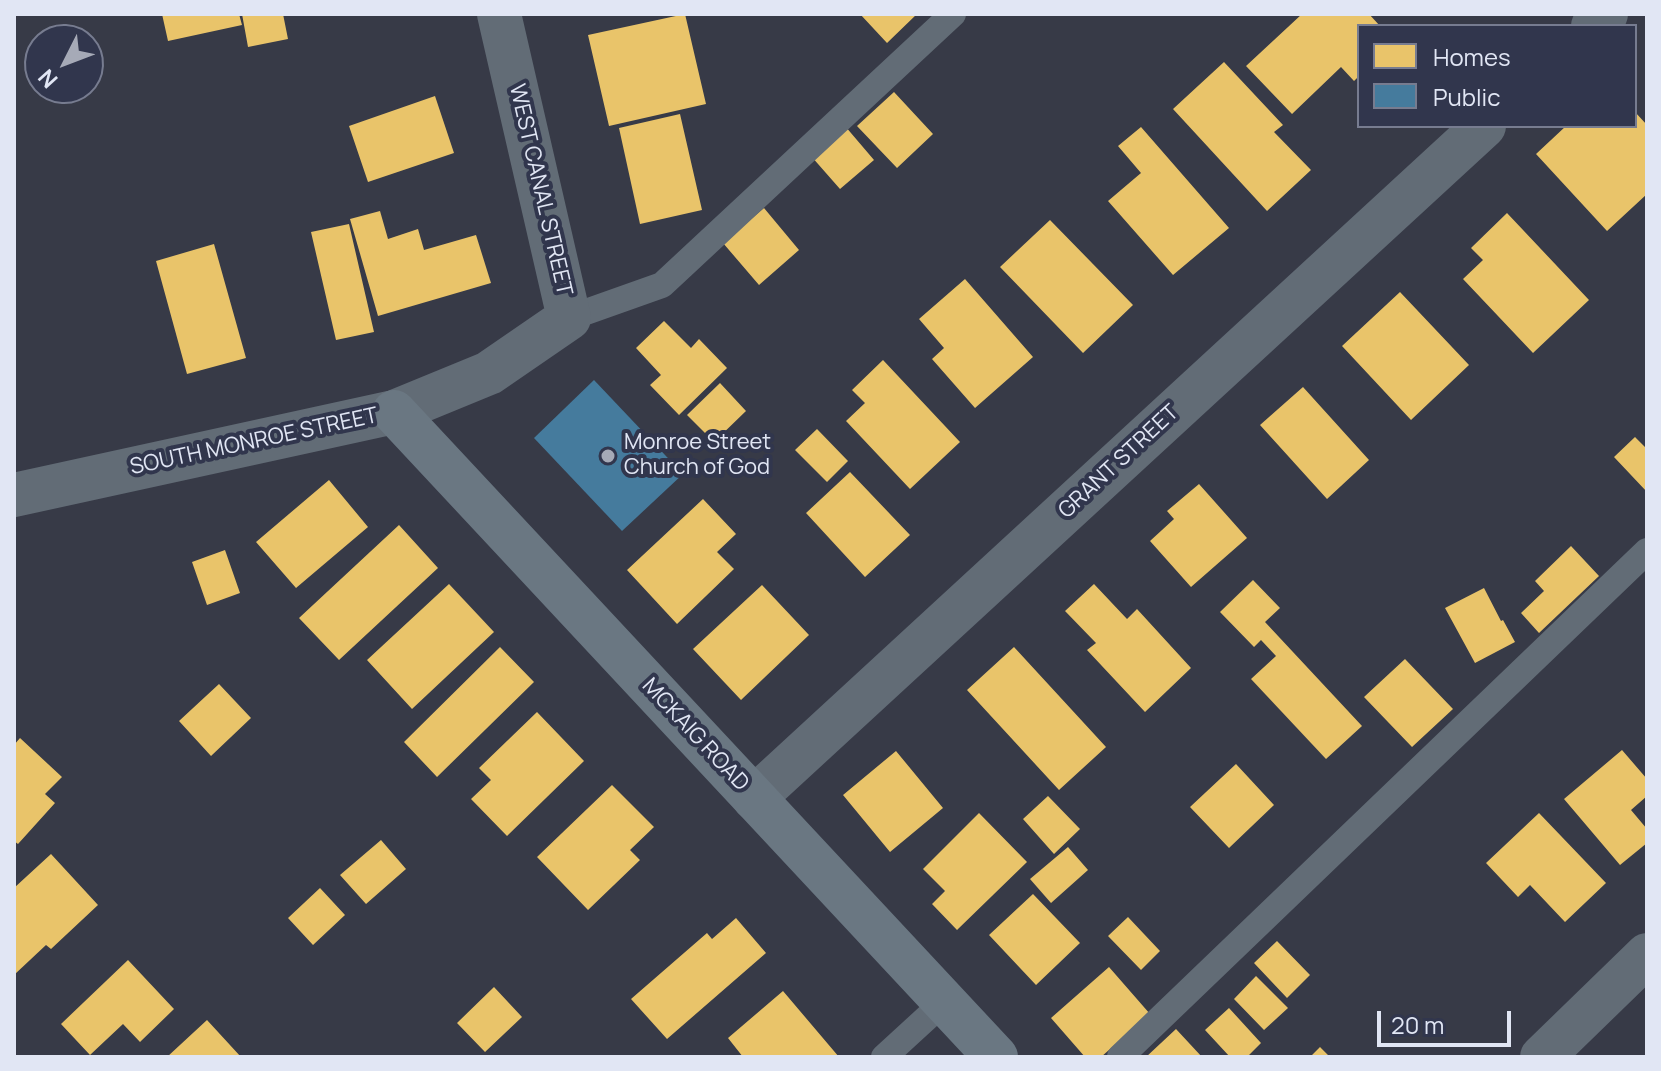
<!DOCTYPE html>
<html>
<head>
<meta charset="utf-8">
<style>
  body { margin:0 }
  #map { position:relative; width:1661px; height:1071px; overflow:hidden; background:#373a47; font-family:Manrope,sans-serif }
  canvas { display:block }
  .frame { position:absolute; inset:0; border:16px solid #e1e6f4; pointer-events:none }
  .legend { position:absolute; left:1357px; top:24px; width:280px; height:104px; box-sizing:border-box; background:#31364d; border:2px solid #777c90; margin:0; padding:10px 14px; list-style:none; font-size:24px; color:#e1e6f4 }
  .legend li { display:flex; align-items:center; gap:16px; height:40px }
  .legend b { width:40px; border:2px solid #777c90 }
  .north { position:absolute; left:24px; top:24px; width:80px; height:80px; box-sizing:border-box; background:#31364d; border:2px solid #777c90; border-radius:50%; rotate:228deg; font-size:22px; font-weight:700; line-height:32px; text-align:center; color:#e1e6f4 }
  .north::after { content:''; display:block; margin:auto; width:28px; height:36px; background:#a6aab7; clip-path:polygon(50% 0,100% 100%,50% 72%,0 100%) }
  .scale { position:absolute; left:1377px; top:1011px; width:134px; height:36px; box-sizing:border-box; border:4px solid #e1e6f4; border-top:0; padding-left:10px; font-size:24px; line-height:28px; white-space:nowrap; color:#e1e6f4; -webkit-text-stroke:6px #31364d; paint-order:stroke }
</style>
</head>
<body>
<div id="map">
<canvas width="1661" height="1071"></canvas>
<div class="frame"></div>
<ul class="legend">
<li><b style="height:22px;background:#e9c46a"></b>Homes</li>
<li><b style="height:22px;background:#457b9d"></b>Public</li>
</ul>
<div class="north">N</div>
<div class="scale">20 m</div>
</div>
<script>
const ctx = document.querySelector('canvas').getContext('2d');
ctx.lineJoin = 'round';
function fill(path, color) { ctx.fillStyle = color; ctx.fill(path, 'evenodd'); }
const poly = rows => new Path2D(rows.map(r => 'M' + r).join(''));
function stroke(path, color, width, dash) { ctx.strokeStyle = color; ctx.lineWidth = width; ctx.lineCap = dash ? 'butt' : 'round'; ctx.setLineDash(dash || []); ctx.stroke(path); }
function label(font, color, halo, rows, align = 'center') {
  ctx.font = font + ' Manrope,sans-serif'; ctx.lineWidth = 8; ctx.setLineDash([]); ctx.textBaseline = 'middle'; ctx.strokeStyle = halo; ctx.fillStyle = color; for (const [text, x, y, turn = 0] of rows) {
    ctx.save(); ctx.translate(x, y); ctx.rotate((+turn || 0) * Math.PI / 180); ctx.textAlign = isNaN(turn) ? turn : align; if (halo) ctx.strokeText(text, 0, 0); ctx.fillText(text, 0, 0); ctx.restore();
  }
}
fill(poly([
  [162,14,239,14,242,25,168,41],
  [242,14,283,14,288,39,248,47],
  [685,14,706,104,609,126,588,35],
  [860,14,917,14,887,43],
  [1302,14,1369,14,1380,26,1359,26,1359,76,1354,81,1341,67,1292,114,1246,66],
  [1224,62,1283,125,1274,132,1311,170,1267,211,1173,109],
  [894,92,933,134,897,168,857,126],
  [435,96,454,153,368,182,349,126],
  [1635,112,1647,125,1647,194,1607,231,1536,154,1566,126,1635,126],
  [680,114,702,210,640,224,619,128],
  [845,126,874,160,840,189,811,156],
  [1141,127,1229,228,1173,275,1108,201,1141,173,1118,146],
  [764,208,799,250,759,285,723,243],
  [380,211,388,239,418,229,424,250,476,235,491,283,378,316,350,219],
  [1507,213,1589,300,1533,353,1463,279,1483,260,1471,248],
  [1050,220,1133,305,1083,353,1000,267],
  [349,224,374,332,336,340,311,232],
  [214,244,246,358,187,374,156,261],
  [965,279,1033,357,975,408,932,359,944,348,919,319],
  [1400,292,1469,365,1411,420,1342,346],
  [664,321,691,348,699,339,727,368,679,415,650,385,661,375,636,348],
  [883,360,960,442,910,489,846,421,865,403,852,390],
  [720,383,746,411,714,442,687,415],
  [1303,387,1369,460,1327,499,1260,425],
  [817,429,848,461,827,482,795,450],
  [1635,437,1647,449,1647,492,1614,457],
  [850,472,910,535,865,577,806,513],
  [329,480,368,527,296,588,256,542],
  [1199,484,1247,538,1191,587,1150,541,1174,519,1167,511],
  [703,499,736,534,717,552,734,569,677,624,627,570],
  [399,525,438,568,339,660,299,618],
  [1571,546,1599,576,1539,633,1521,613,1544,591,1535,581],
  [225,550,240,593,207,605,192,562],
  [1253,580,1280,608,1265,622,1362,726,1326,759,1251,679,1276,656,1261,640,1254,647,1220,612],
  [449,584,494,632,412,709,367,660],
  [1094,584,1127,619,1137,609,1191,668,1145,712,1087,650,1096,643,1065,611],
  [762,585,809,635,741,700,693,649],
  [1484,588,1501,621,1503,620,1515,642,1475,663,1445,608],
  [500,647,534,682,437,777,404,742],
  [1014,647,1106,747,1059,790,967,690],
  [1405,659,1453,709,1412,747,1364,697],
  [219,684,251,718,211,756,179,721],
  [537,712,584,761,507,836,471,799,491,780,479,768],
  [20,738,62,777,45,794,55,803,18,844,14,841,14,745],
  [1622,750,1647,779,1647,796,1631,810,1647,829,1647,843,1620,865,1564,799],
  [896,751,943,808,890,852,843,795],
  [1236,764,1274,805,1229,848,1190,807],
  [612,785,654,827,630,850,640,860,588,910,537,857],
  [1048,796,1080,829,1054,854,1023,819],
  [979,813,1027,862,957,930,932,904,945,891,923,869],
  [1539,813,1606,883,1565,922,1530,885,1518,897,1486,863],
  [381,840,406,869,366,904,340,875],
  [1068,847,1088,870,1051,903,1030,879],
  [51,854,98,905,51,949,46,945,14,975,14,888],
  [320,888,345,915,313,945,288,918],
  [1033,894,1080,943,1036,985,989,935],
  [1128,917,1160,951,1141,970,1108,936],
  [736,918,766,953,667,1039,631,999,707,933,712,939],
  [1277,941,1310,975,1287,998,1254,963],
  [128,960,174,1009,140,1042,123,1024,90,1055,61,1024],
  [1109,967,1150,1014,1101,1057,1085,1057,1051,1018],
  [1256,976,1288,1008,1264,1030,1234,999],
  [494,987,522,1017,485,1052,457,1023],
  [783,991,839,1057,743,1057,728,1038],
  [1229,1008,1261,1043,1247,1057,1230,1057,1205,1030],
  [207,1020,241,1057,167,1057],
  [1176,1029,1202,1057,1146,1057],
  [1320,1047,1330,1057,1310,1057]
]), '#e9c46a');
fill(poly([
  [594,380,683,474,622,531,534,438]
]), '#457b9d');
stroke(poly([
  [569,318,662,285,953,14],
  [884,1057,944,1002],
  [1120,1057,1647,551]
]), '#626c76', 26);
stroke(poly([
  [1593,26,1606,14],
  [14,495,394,412,489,373,569,318,499,14],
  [754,798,1484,126],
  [1542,1057,1647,955]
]), '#626c76', 44);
stroke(poly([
  [394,412,996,1057]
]), '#6a7782', 44);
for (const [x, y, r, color] of [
  [608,456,8,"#a6aab7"]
]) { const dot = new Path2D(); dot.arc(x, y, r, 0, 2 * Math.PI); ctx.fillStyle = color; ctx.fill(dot); stroke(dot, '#31364d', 3); }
label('22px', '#e1e6f4', '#31364d', [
  ["WEST CANAL STREET",540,190,77],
  ["SOUTH MONROE STREET",254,442,-12],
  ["GRANT STREET",1119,462,-43],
  ["MCKAIG ROAD",695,735,47]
]);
label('22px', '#e1e6f4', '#31364d', [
  ["Monroe Street",624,443],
  ["Church of God",624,468]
], 'left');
</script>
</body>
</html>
